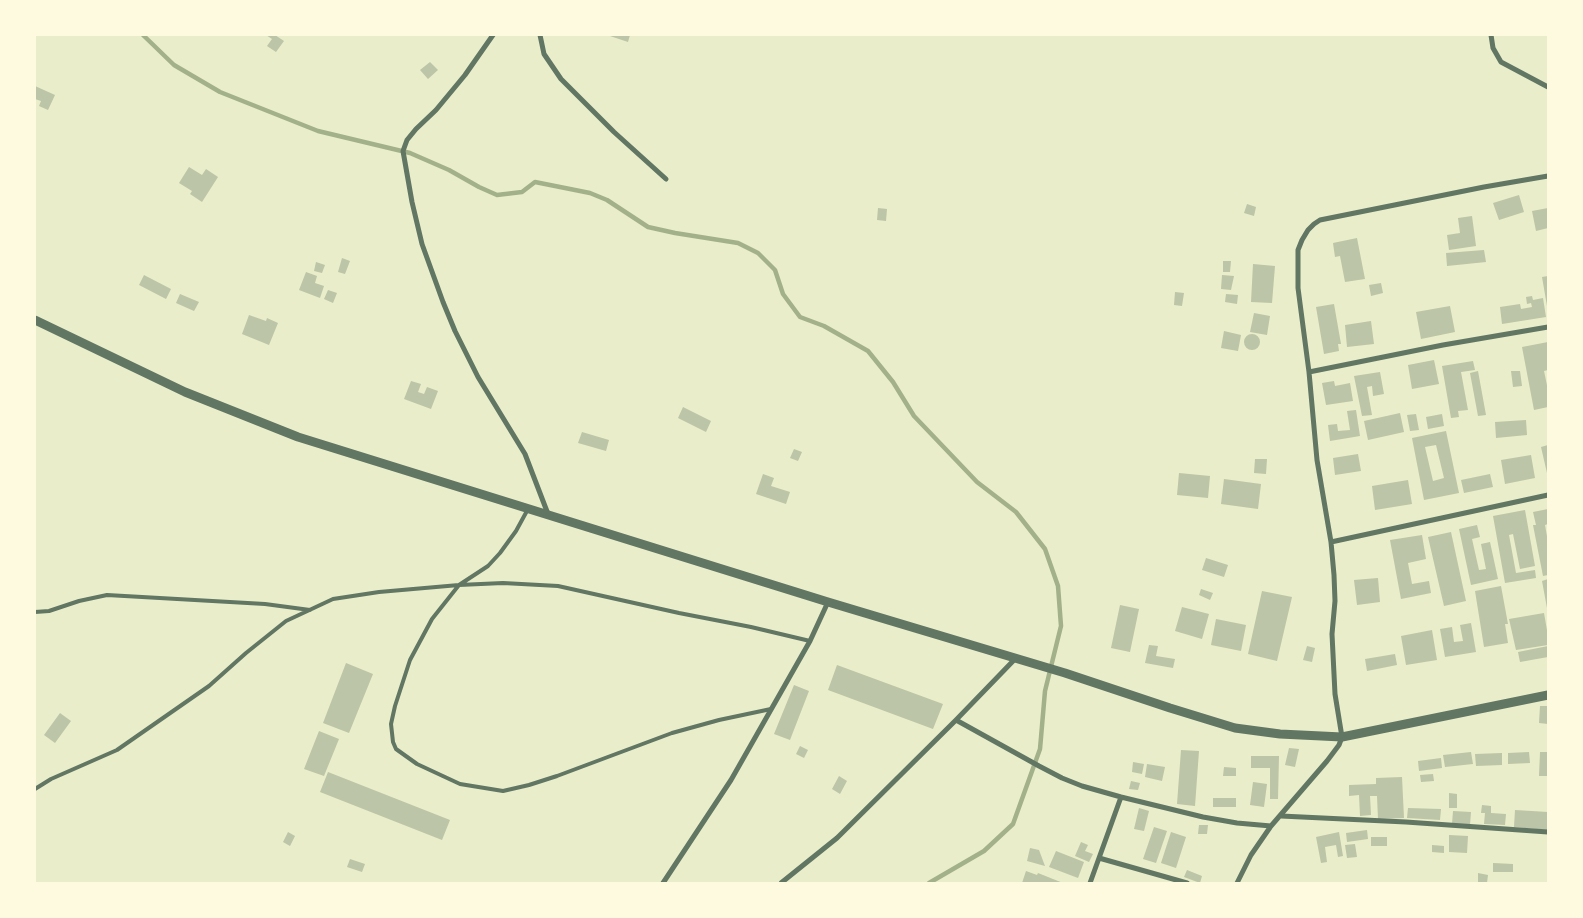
<!DOCTYPE html>
<html>
<head>
<meta charset="utf-8">
<style>
  body { margin:0 }
  #map { position:relative; width:1583px; height:918px; overflow:hidden; background:#e9edc9; font-family:"IBM Plex Serif",serif }
  canvas { display:block }
  .frame { position:absolute; inset:0; border:36px solid #fefae0; pointer-events:none }
</style>
</head>
<body>
<div id="map">
<canvas width="1583" height="918"></canvas>
<div class="frame"></div>
</div>
<script>
const ctx = document.querySelector('canvas').getContext('2d');
ctx.lineJoin = 'round';
const poly = rows => new Path2D(rows.map(r => 'M' + r).join(''));
function stroke(path, color, width, dash) { ctx.strokeStyle = color; ctx.lineWidth = width; ctx.lineCap = dash ? 'butt' : 'round'; ctx.setLineDash(dash || []); ctx.stroke(path); }
function fill(path, color) { ctx.fillStyle = color; ctx.fill(path, 'evenodd'); }
stroke(poly([
  [143,35,174,65,220,92,318,131,410,153,449,170,479,187,497,195,522,192,535,182,590,193,607,200,648,227,675,233,738,243,758,253,775,270,783,294,800,317,824,326,868,351,893,382,914,416,977,482,1016,512,1045,549,1058,586,1061,626,1045,691,1040,749,1013,824,984,851,929,883]
]), '#a3b18a', 4.5);
fill(poly([
  [266,35,275,35,284,41,276,52,267,46,272,39],
  [607,35,630,35,628,42],
  [430,62,438,70,428,79,420,70],
  [35,86,55,95,48,110,39,106,41,101,35,99],
  [189,167,202,175,206,169,218,177,202,202,190,194,192,191,179,183],
  [1519,195,1524,212,1499,220,1493,203],
  [1247,204,1256,207,1254,216,1244,213],
  [878,208,887,209,886,221,877,220],
  [1548,208,1548,228,1536,231,1532,211],
  [1472,216,1476,246,1449,250,1447,235,1460,233,1458,218],
  [1357,238,1365,279,1345,282,1340,256,1335,257,1333,243],
  [1484,250,1486,262,1447,266,1446,253],
  [342,258,350,261,345,274,338,272],
  [1223,261,1231,261,1230,272,1223,272],
  [316,262,325,265,322,273,314,271],
  [1253,264,1275,266,1272,303,1251,302],
  [306,272,317,276,315,283,324,286,320,298,299,290],
  [144,275,171,289,166,299,139,285],
  [1222,275,1234,276,1231,290,1221,289],
  [1548,276,1548,306,1547,306,1542,277],
  [1381,283,1383,293,1371,296,1369,285],
  [328,290,337,293,333,303,324,299],
  [1175,292,1184,293,1182,306,1174,305],
  [180,294,199,302,194,311,176,303],
  [1226,294,1238,295,1237,304,1225,302],
  [1532,296,1533,300,1543,298,1546,317,1502,324,1500,307,1520,304,1521,309,1532,307,1531,303,1527,304,1526,297],
  [1334,304,1341,344,1338,344,1339,351,1324,354,1316,307],
  [1450,306,1455,332,1421,339,1416,312],
  [1254,313,1270,316,1267,335,1250,332],
  [249,315,266,321,267,318,278,323,269,345,242,334],
  [1371,321,1374,344,1347,347,1345,325],
  [1224,331,1241,335,1238,351,1221,348],
  '1244 342a8 8 0 1 1 16 0a8 8 0 1 1-16 0Z',
  [1548,342,1548,370,1544,371,1548,390,1548,407,1534,410,1522,347],
  [1434,360,1439,384,1412,389,1408,365],
  [1473,361,1475,370,1461,372,1468,410,1458,411,1459,417,1451,418,1442,366],
  [1478,371,1486,415,1478,416,1470,373],
  [1511,371,1520,371,1522,386,1513,387],
  [1380,372,1384,394,1373,396,1372,386,1367,387,1372,415,1362,416,1354,376],
  [411,381,421,384,418,392,424,394,427,387,438,391,431,409,404,399],
  [1334,381,1335,386,1350,383,1353,401,1326,405,1322,383],
  [683,407,711,421,706,432,678,418],
  [1356,410,1360,436,1330,441,1328,425,1337,424,1338,431,1350,430,1347,411],
  [1400,413,1404,432,1368,440,1364,421],
  [1416,414,1419,430,1410,431,1407,415],
  [1442,414,1444,426,1428,429,1426,417],
  [1526,420,1527,435,1496,438,1495,422],
  [1446,431,1459,493,1424,500,1412,438],
  [1436,445,1444,478,1433,481,1425,447],
  [582,432,609,440,606,451,578,443],
  [1548,445,1548,473,1547,473,1541,447],
  [794,449,802,452,798,461,790,458],
  [1358,454,1361,471,1335,475,1333,458],
  [1531,455,1535,478,1505,484,1501,460],
  [1255,459,1267,459,1266,474,1254,473],
  [1179,473,1210,476,1208,498,1177,495],
  [763,474,774,478,771,486,790,492,786,504,756,494],
  [1490,474,1493,487,1464,493,1461,480],
  [1224,479,1261,484,1258,509,1221,504],
  [1408,480,1412,504,1375,510,1372,486],
  [1548,509,1548,524,1545,525,1548,542,1548,575,1543,576,1533,525,1536,525,1533,512],
  [1525,510,1535,566,1520,569,1513,534,1509,535,1516,573,1535,570,1536,578,1505,583,1493,516],
  [1477,525,1480,537,1472,539,1479,570,1486,569,1481,544,1490,542,1498,579,1471,585,1459,529],
  [1451,532,1466,601,1444,606,1428,537],
  [1422,535,1426,559,1408,563,1412,584,1429,581,1431,593,1401,599,1390,540],
  [1206,558,1228,565,1224,577,1202,570],
  [1378,578,1380,602,1357,605,1354,580],
  [1548,579,1548,608,1547,608,1542,581],
  [1501,586,1508,624,1505,624,1508,643,1484,647,1475,591],
  [1201,589,1213,593,1210,600,1199,595],
  [1262,591,1292,597,1277,661,1248,654],
  [1120,605,1139,609,1130,652,1111,648],
  [1182,607,1209,614,1202,639,1175,631],
  [1544,613,1548,636,1548,645,1516,650,1509,619],
  [1216,619,1246,625,1241,651,1211,645],
  [1471,623,1476,652,1445,657,1440,629,1452,627,1454,642,1463,641,1460,625],
  [1432,630,1437,660,1406,665,1401,636],
  [1149,645,1158,646,1156,656,1175,659,1173,668,1145,663],
  [1307,646,1315,648,1312,662,1303,660],
  [1548,646,1548,657,1520,662,1518,652],
  [1395,654,1397,665,1367,671,1365,659],
  [346,663,373,674,349,733,323,723],
  [837,665,943,704,933,729,828,690],
  [794,685,809,691,790,740,774,734],
  [1540,706,1548,706,1548,724,1539,723],
  [60,713,71,721,55,743,44,735],
  [319,731,339,739,324,776,304,769],
  [800,746,808,750,804,758,796,754],
  [1289,748,1299,749,1295,767,1285,765],
  [1181,750,1199,751,1195,806,1177,804],
  [1471,752,1473,764,1445,767,1443,755],
  [1529,752,1530,763,1508,764,1508,753],
  [1540,752,1548,752,1548,776,1539,776],
  [1502,753,1502,765,1476,766,1475,754],
  [1251,756,1279,756,1278,799,1270,799,1270,768,1251,768],
  [1441,758,1442,768,1419,771,1418,761],
  [1133,762,1144,764,1142,774,1132,772],
  [1147,764,1165,767,1162,781,1145,777],
  [1224,767,1236,768,1236,776,1223,776],
  [328,772,450,820,442,840,320,792],
  [1433,774,1434,781,1421,782,1420,775],
  [839,776,847,781,840,794,832,789],
  [1402,777,1404,818,1378,819,1377,796,1370,796,1371,815,1360,816,1359,795,1349,796,1349,785,1376,784,1376,778],
  [1131,781,1140,783,1138,790,1129,789],
  [1253,782,1267,784,1264,807,1250,805],
  [1449,793,1457,794,1457,808,1449,808],
  [1213,798,1236,798,1236,807,1213,807],
  [1482,805,1491,806,1491,813,1506,814,1505,825,1484,824,1485,813,1481,813],
  [1139,808,1149,811,1144,831,1134,829],
  [1408,808,1441,809,1440,820,1407,818],
  [1515,810,1548,812,1547,830,1514,827],
  [1453,811,1471,812,1470,825,1452,824],
  [1199,825,1208,825,1207,834,1198,834],
  [1154,827,1167,831,1156,863,1143,859],
  [1367,830,1368,839,1347,842,1346,833],
  [288,832,295,836,290,846,283,842],
  [1171,832,1186,837,1176,868,1161,863],
  [1339,832,1343,856,1338,857,1336,845,1325,847,1327,862,1321,863,1316,837],
  [1449,835,1468,836,1467,853,1449,852],
  [1371,837,1387,837,1387,846,1371,846],
  [1081,842,1088,845,1085,851,1093,854,1089,862,1075,856],
  [1355,844,1357,857,1347,858,1345,845],
  [1432,845,1444,846,1444,853,1432,852],
  [1030,848,1039,850,1045,866,1027,861],
  [1056,851,1084,862,1078,878,1049,867],
  [350,859,365,864,362,872,347,867],
  [1493,863,1513,864,1513,872,1493,872],
  [1187,870,1202,876,1200,883,1184,877],
  [1026,871,1037,875,1038,873,1063,883,1022,883],
  [1478,873,1488,875,1487,883,1478,883]
]), '#bcc5a7');
stroke(poly([
  [528,509,516,531,500,553,488,566,459,585,432,619,410,660,395,706,391,724,393,742,396,749,417,764,460,784,503,791,529,785,557,776,672,733,719,720,771,709],
  [35,612,49,611,79,601,107,595,265,604,310,610],
  [35,789,51,779,117,750,209,686,246,653,286,621,333,599,379,592,459,585,503,583,558,586,679,613,751,627,810,641]
]), '#617663', 4);
stroke(poly([
  [493,35,465,75,436,110,416,129,407,140,403,151,412,202,422,244,443,302,455,331,478,377,525,454,548,514],
  [540,35,544,54,561,79,614,132,666,179],
  [1491,35,1493,48,1501,62,1548,87],
  [1309,372,1443,345,1548,327],
  [1331,542,1548,495],
  [956,720,1039,766,1062,778,1082,786,1121,797,1203,817,1237,823,1271,826],
  [1281,816,1406,822,1548,832],
  [1099,858,1187,883],
  [663,883,731,780,810,641,828,602],
  [781,883,837,838,956,720,1015,659],
  [1090,883,1121,797],
  [1237,883,1251,855,1271,826,1327,761,1339,745,1342,737,1335,694,1332,634,1335,601,1334,575,1331,542,1317,460,1309,372,1298,288,1298,250,1302,240,1308,230,1314,224,1320,220,1484,187,1548,176]
]), '#617663', 5);
stroke(poly([
  [35,320,185,392,298,437,828,602,1065,673,1170,708,1235,728,1280,734,1342,737,1548,695]
]), '#617663', 9);
</script>
</body>
</html>
